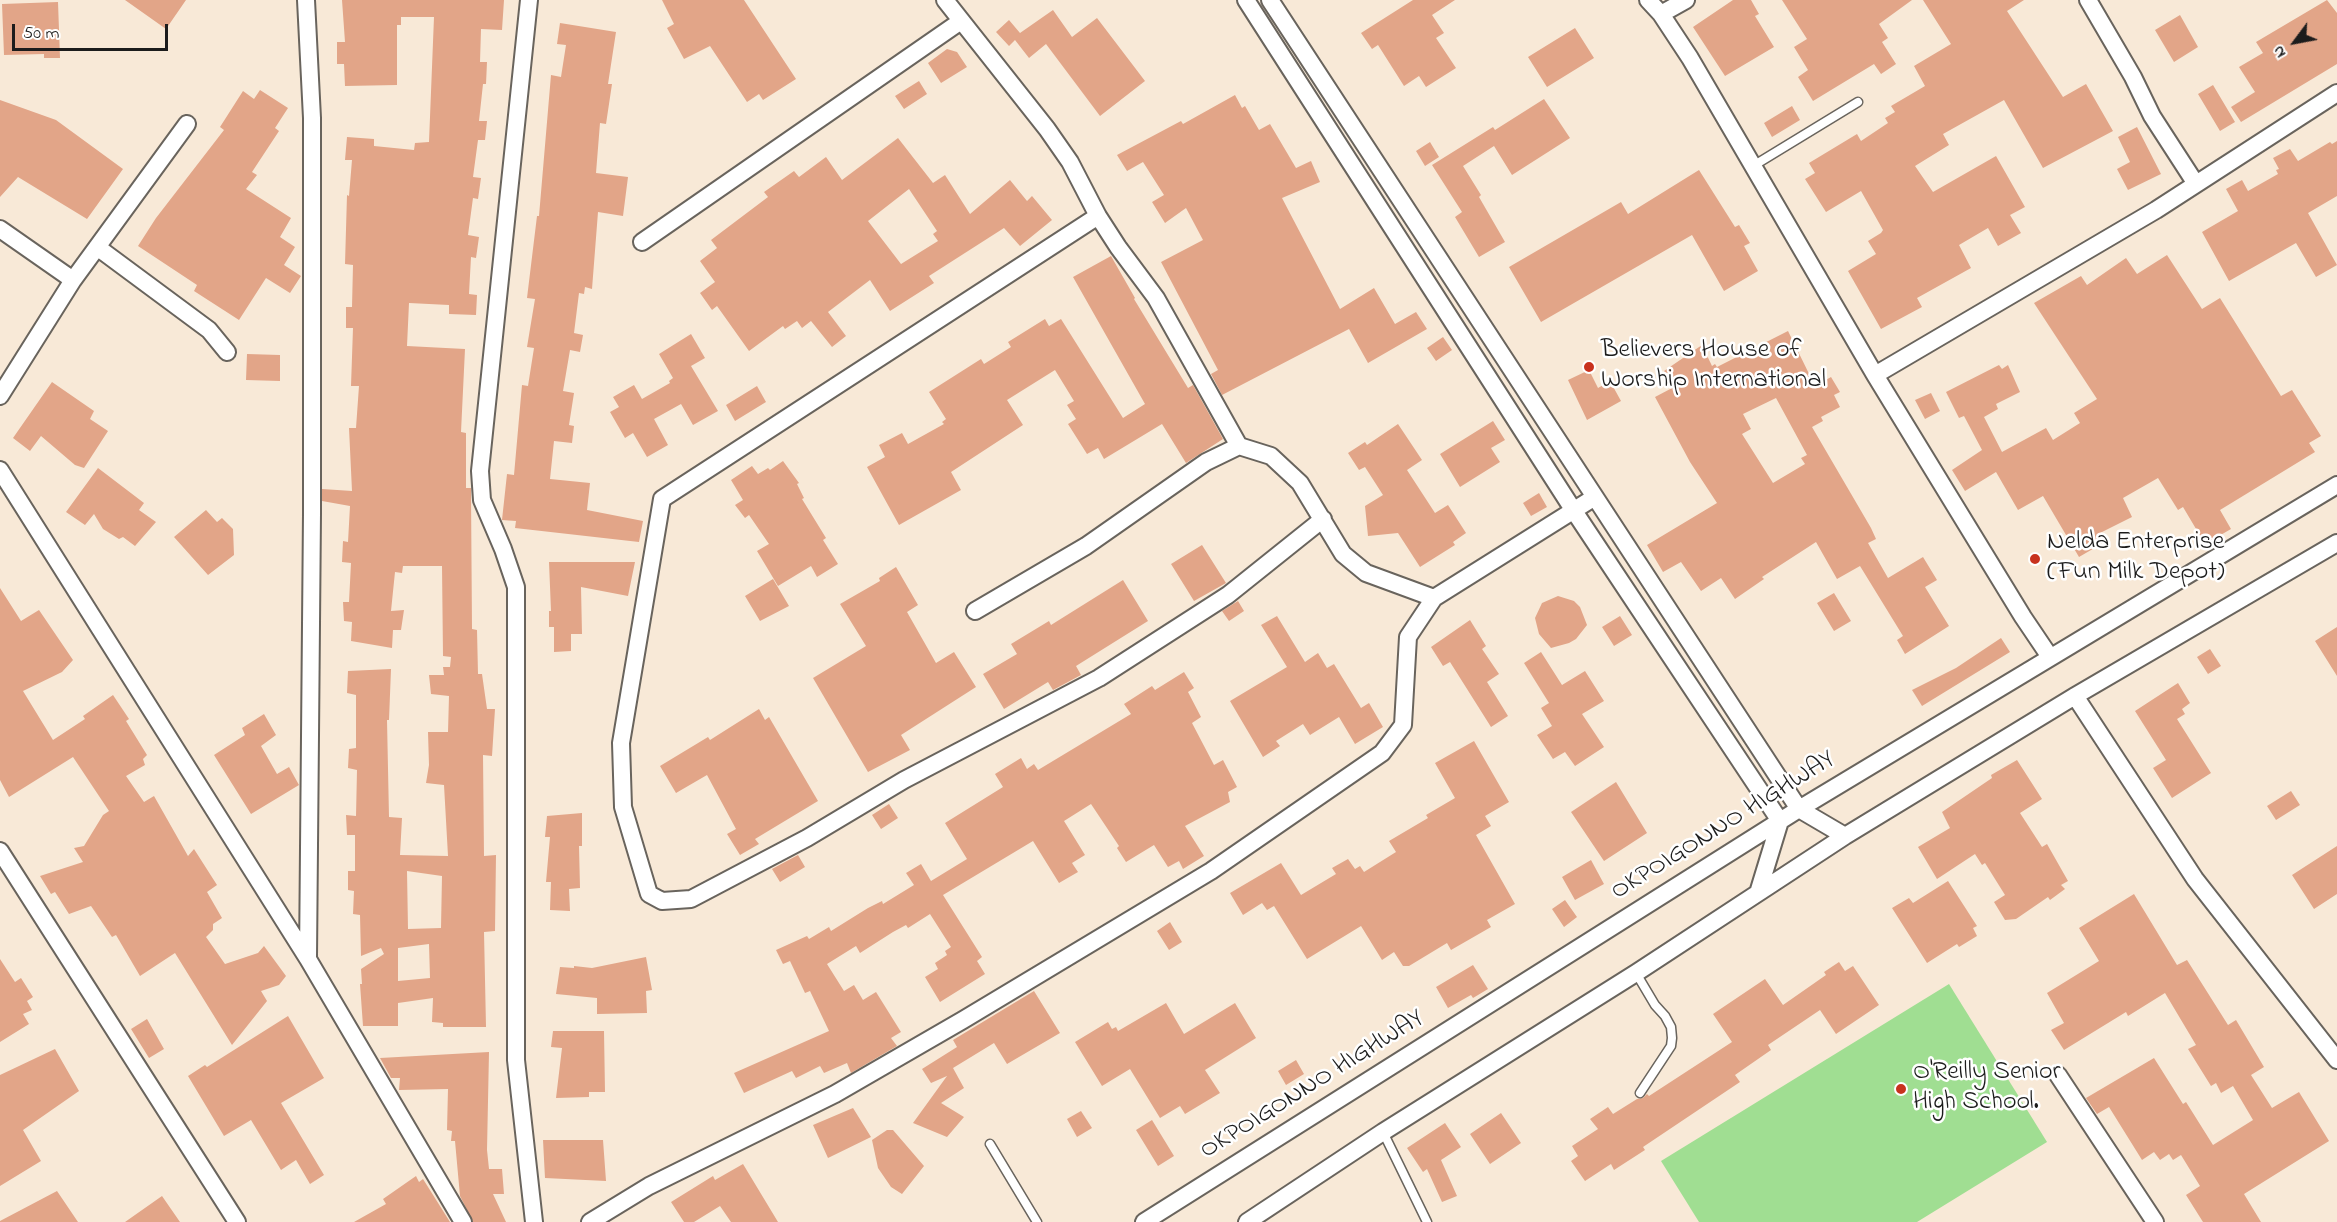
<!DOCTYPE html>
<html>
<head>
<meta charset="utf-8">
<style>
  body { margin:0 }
  #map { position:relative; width:2337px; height:1222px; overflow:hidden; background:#f8e9d7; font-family:"Indie Flower",sans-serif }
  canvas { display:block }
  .north { position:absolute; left:2265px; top:12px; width:60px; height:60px; -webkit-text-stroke:4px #fff; paint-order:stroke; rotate:238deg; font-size:16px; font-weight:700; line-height:24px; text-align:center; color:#1c1c1c }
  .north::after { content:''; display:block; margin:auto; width:21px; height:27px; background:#1c1c1c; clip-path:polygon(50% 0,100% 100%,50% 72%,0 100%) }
  .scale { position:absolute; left:12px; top:24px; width:156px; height:27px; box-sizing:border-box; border:3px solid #1c1c1c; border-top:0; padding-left:8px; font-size:18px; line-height:21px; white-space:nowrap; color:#1c1c1c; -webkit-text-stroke:4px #fff; paint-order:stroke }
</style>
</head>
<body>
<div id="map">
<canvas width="2337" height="1222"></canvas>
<div class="north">N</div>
<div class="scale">50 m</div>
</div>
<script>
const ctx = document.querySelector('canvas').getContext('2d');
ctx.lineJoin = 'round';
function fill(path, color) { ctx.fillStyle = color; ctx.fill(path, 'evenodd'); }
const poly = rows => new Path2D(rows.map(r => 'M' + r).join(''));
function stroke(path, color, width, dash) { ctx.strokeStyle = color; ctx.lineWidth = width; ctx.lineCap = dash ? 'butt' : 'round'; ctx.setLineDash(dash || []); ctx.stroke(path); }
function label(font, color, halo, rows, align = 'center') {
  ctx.font = font + ' "Indie Flower",sans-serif'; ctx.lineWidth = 5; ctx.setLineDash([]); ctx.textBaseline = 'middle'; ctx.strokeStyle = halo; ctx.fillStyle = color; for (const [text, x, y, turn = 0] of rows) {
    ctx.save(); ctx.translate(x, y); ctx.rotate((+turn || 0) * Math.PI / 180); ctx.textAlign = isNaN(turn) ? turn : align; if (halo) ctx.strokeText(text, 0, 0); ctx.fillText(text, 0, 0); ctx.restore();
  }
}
fill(poly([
  [1949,984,2047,1142,1917,1222,1699,1222,1661,1161]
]), '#a0de92');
fill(poly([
  [125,0,186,0,166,29],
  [342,0,504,0,502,30,481,29,480,62,487,62,486,84,483,84,479,121,487,121,485,140,478,140,473,177,481,178,478,199,473,198,468,235,479,237,476,258,471,257,469,294,477,295,476,315,449,314,449,305,409,303,407,346,465,349,461,432,466,433,466,488,471,488,471,493,472,629,477,630,478,674,482,674,487,709,495,709,492,756,483,755,484,856,496,855,495,931,484,932,486,1027,443,1027,443,1023,432,1022,433,998,398,1003,398,1026,363,1026,360,984,362,984,361,969,384,954,381,948,361,956,360,915,353,914,354,891,348,890,348,871,355,871,355,835,347,835,346,815,356,816,357,770,348,768,349,749,356,748,356,695,347,693,348,671,391,669,389,720,387,720,389,817,402,818,400,855,448,856,444,785,426,783,429,765,428,732,448,732,449,696,431,694,429,675,444,675,443,667,450,667,451,657,443,656,442,566,403,566,402,573,395,572,391,611,404,610,401,630,393,630,392,648,351,641,352,622,344,621,343,602,349,602,351,563,342,562,343,541,348,542,350,506,322,501,322,489,352,491,349,428,356,428,359,386,351,386,353,328,346,328,346,307,352,307,353,265,345,264,347,195,349,196,352,160,345,160,347,137,374,139,374,146,414,150,415,143,429,142,434,17,401,17,401,25,397,25,397,85,345,86,344,64,337,64,337,42,345,42],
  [407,871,442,876,441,928,408,929],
  [429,944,430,978,398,981,398,948],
  [662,0,744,0,796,79,763,100,759,94,747,102,710,46,684,59,667,28,674,24],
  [1413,0,1455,0,1432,15,1444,33,1436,38,1456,68,1426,87,1419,76,1404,86,1378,45,1372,49,1361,33],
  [1733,0,1751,0,1759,14,1755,16,1774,47,1725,76,1693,27],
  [1782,0,1912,0,1879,24,1888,38,1882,42,1896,64,1881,74,1874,64,1813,101,1798,77,1808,70,1794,47,1807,39],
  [1923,0,2024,0,2007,11,2063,97,2086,84,2113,131,2043,168,2004,100,1943,134,1949,145,1915,166,1933,192,1996,156,2025,207,2010,215,2021,233,1998,246,1988,228,1959,245,1971,268,1917,298,1922,307,1881,329,1848,271,1876,254,1868,241,1881,233,1883,230,1861,191,1826,212,1805,179,1815,173,1809,163,1857,134,1861,141,1888,123,1885,118,1895,112,1891,106,1925,86,1914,66,1951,44],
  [2327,0,2337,13,2337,64,2241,122,2231,107,2255,92,2239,67,2263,53,2256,42],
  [58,2,60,58,44,58,44,54,4,55,2,4],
  [1053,10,1072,37,1097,18,1145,81,1100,116,1046,44,1029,58,1015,40,1009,46,996,32,1009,20,1020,33],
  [2180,15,2198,47,2174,62,2155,30],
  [560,23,616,32,608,84,612,84,606,124,600,123,596,173,628,177,623,216,598,212,592,289,585,287,584,294,579,293,574,333,583,335,580,352,570,350,563,391,574,393,569,425,574,426,572,443,554,441,550,479,590,483,587,510,643,521,639,542,515,528,516,521,502,520,507,474,514,475,522,385,528,386,534,348,527,347,535,299,527,298,537,216,539,216,551,75,561,77,566,45,557,44],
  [1575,28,1594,58,1547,87,1528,57],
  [947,49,957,52,967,67,941,83,928,63],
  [919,81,927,94,904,109,895,96],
  [2213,85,2235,122,2220,131,2198,94],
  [260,90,288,108,275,128,279,131,252,172,257,175,246,189,291,218,280,237,295,247,284,265,301,276,290,293,266,278,239,320,194,291,197,285,138,246,156,218,224,130,220,127,243,91,254,99],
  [1235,95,1242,108,1245,106,1259,130,1270,124,1296,168,1311,161,1320,182,1282,198,1340,309,1374,288,1395,324,1416,312,1427,329,1368,363,1349,329,1222,395,1211,374,1218,370,1161,262,1203,240,1186,208,1165,223,1152,202,1164,195,1143,162,1127,171,1117,155,1181,121,1183,124],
  [1544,99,1570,138,1512,175,1494,146,1463,166,1481,195,1479,197,1505,242,1479,257,1455,217,1462,212,1432,165,1493,127,1495,130],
  [0,100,56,120,123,169,87,219,18,177,0,197],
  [1792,106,1800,120,1772,137,1764,123],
  [2137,127,2161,174,2128,190,2117,169,2130,162,2118,137],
  [898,138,933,183,945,175,970,214,1010,180,1027,201,1032,196,1052,220,1020,246,1004,228,929,276,934,283,890,311,870,280,828,312,846,336,832,347,811,321,802,328,797,321,785,329,783,326,749,351,717,306,712,310,700,293,715,282,700,261,717,248,711,240,768,197,764,192,794,171,799,177,826,157,842,180],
  [909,189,937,231,933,234,938,241,901,264,868,221],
  [2337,141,2337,196,2308,213,2337,265,2316,277,2296,243,2229,281,2202,232,2238,211,2226,189,2242,180,2248,191,2278,174,2276,170,2279,169,2273,158,2290,149,2298,161,2330,142,2332,144],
  [1430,142,1439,157,1425,166,1416,151],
  [1699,170,1735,227,1739,225,1750,243,1744,246,1758,271,1724,291,1692,235,1541,322,1509,267,1621,202,1628,214],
  [2167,255,2202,309,2220,298,2281,396,2292,390,2321,436,2309,443,2315,452,2220,510,2231,529,2205,544,2183,507,2178,510,2158,478,2123,498,2132,517,2098,534,2103,543,2079,557,2043,496,2018,510,1996,472,1965,491,1952,470,1982,450,1964,416,1959,418,1946,392,1999,365,2002,369,2008,365,2020,392,1996,404,1998,409,1984,417,2002,452,2046,428,2053,440,2080,423,2074,413,2097,399,2034,303,2081,276,2087,285,2126,258,2137,274],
  [1111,256,1135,298,1134,299,1188,388,1193,385,1223,439,1186,463,1162,424,1104,459,1098,448,1087,454,1068,424,1076,419,1067,405,1074,401,1055,370,1007,400,1023,425,951,472,961,490,899,525,867,467,885,457,879,445,902,433,908,444,944,424,942,422,946,419,929,392,981,359,984,364,1011,347,1008,342,1045,319,1049,326,1061,319,1123,418,1145,404,1073,277],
  [1788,331,1815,386,1831,377,1840,392,1834,395,1840,407,1821,417,1823,421,1812,427,1871,528,1876,539,1868,543,1888,578,1923,557,1937,580,1925,587,1949,626,1905,654,1897,640,1903,636,1860,566,1837,579,1816,542,1762,577,1764,579,1735,599,1721,578,1701,591,1681,562,1663,572,1647,545,1717,503,1690,462,1655,397,1674,387,1664,371,1702,345,1712,366,1715,364,1717,367],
  [1776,398,1807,455,1801,458,1805,464,1773,483,1742,434,1751,429,1743,414],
  [691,334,705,358,691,366,718,411,693,425,681,404,654,419,668,445,647,457,633,433,625,438,610,412,619,407,613,397,634,385,642,399,670,383,669,381,673,378,659,354],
  [1443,337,1452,350,1436,361,1427,348],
  [247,354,280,355,280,381,246,380],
  [1589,370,1598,388,1610,381,1621,401,1587,420,1568,380],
  [52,382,94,411,90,419,108,431,84,468,75,465,41,436,30,451,13,438],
  [757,386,766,402,735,421,726,405],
  [1931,393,1940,411,1925,419,1915,400],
  [1493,421,1505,440,1491,448,1500,462,1460,487,1440,454],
  [1398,424,1422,460,1407,470,1435,513,1448,505,1466,533,1453,542,1455,545,1420,567,1398,533,1368,536,1365,506,1383,495,1365,467,1359,470,1348,453,1365,442,1367,445],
  [783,461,799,483,797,484,804,498,802,499,826,538,823,540,838,564,817,577,811,566,778,586,757,551,769,544,749,515,745,518,735,505,743,500,731,480,752,466,758,474,768,468,770,470],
  [98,468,144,503,139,510,156,522,135,546,123,537,119,539,103,529,94,514,85,525,66,512],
  [1539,493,1547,507,1531,516,1523,503],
  [206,510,217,522,222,518,233,529,234,555,208,575,174,537],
  [1202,545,1226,583,1194,601,1171,564],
  [549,562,635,562,628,596,581,587,582,634,571,634,571,651,554,652,554,627,549,627,549,611,551,611],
  [896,567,918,605,907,612,936,663,954,652,976,687,901,735,910,750,868,772,813,678,866,646,840,604,880,581,879,578],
  [773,579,789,606,760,621,745,596],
  [1123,580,1148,621,1076,666,1081,675,1053,690,1048,682,1004,709,983,674,1017,654,1011,644,1049,621,1051,625],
  [0,588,21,621,39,610,73,660,62,672,23,691,53,740,85,719,83,716,113,695,129,719,126,721,147,755,143,759,145,765,126,776,144,802,154,796,188,856,194,849,217,885,207,892,222,918,213,924,213,930,206,937,225,964,258,953,264,946,286,976,279,985,261,991,267,1001,232,1045,175,953,140,976,116,935,112,937,91,906,69,914,55,892,51,894,40,876,83,862,74,848,84,846,103,815,109,811,73,757,9,797,0,780],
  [1834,593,1851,621,1834,631,1817,603],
  [1558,596,1574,601,1580,607,1587,625,1576,639,1569,643,1551,648,1539,634,1535,618,1542,603],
  [1238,601,1244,611,1229,621,1222,611],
  [1277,616,1305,662,1318,653,1327,668,1334,664,1361,708,1369,703,1383,727,1355,744,1339,717,1310,735,1303,724,1276,741,1280,746,1263,757,1230,701,1287,667,1261,625],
  [1620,616,1632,635,1614,646,1602,627],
  [1470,620,1486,646,1482,649,1499,674,1487,682,1508,716,1491,727,1450,662,1443,666,1431,647],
  [2337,627,2337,676,2315,641],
  [2001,638,2010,652,1922,706,1912,690,1956,668],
  [2210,649,2221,666,2208,674,2197,657],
  [1541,652,1562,685,1585,671,1604,701,1582,714,1604,747,1575,766,1565,752,1553,759,1537,735,1552,726,1541,708,1549,703,1524,663],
  [1184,672,1194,688,1188,692,1201,717,1192,723,1214,765,1223,760,1237,787,1228,792,1230,802,1185,826,1204,856,1183,869,1179,861,1168,867,1154,845,1126,862,1117,848,1119,846,1091,804,1064,821,1085,855,1072,863,1078,872,1059,883,1033,841,943,895,982,957,977,961,985,974,940,1002,925,977,938,969,935,963,947,955,945,951,951,947,930,914,908,928,906,925,893,932,860,953,856,946,827,964,844,991,854,985,863,1000,876,992,901,1032,891,1038,897,1046,851,1073,847,1063,824,1073,820,1066,796,1078,792,1071,744,1093,734,1073,829,1031,810,991,805,993,790,961,783,964,776,950,807,936,809,939,829,927,831,931,868,908,882,901,883,904,914,885,906,873,921,864,931,881,967,859,945,823,1003,787,995,774,1021,758,1027,769,1034,764,1038,770,1131,714,1124,704,1152,686,1155,690],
  [2178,683,2190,703,2182,709,2185,714,2177,719,2211,773,2172,798,2153,768,2166,760,2135,711],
  [759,709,765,720,769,717,818,801,755,839,759,844,740,855,727,834,736,829,707,775,676,793,660,766,708,737,710,740],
  [264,714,276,735,261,746,277,774,289,767,299,785,251,814,214,755,245,735,242,728],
  [1474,741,1509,802,1485,816,1491,826,1476,835,1515,904,1487,920,1491,927,1451,950,1447,943,1409,966,1403,966,1394,952,1382,960,1361,926,1307,959,1274,906,1267,910,1262,903,1243,915,1230,893,1281,863,1301,895,1336,874,1332,868,1348,859,1355,869,1360,866,1364,872,1396,852,1389,841,1428,818,1426,815,1455,798,1435,763],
  [2017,760,2042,799,2020,813,2042,847,2047,844,2068,881,2061,885,2065,889,2050,900,2048,897,2016,919,2005,920,1994,902,2005,895,1985,863,1982,865,1975,854,1937,879,1918,847,1950,828,1942,812,1992,778,1991,775],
  [1616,782,1647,833,1604,861,1571,812],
  [2291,791,2300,805,2276,820,2267,806],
  [889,804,898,818,881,829,872,815],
  [582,813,582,846,579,846,580,888,569,889,570,911,550,910,551,882,546,882,550,837,545,837,547,816],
  [2337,846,2337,894,2314,909,2292,875],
  [798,855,805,867,780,882,772,869],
  [1591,860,1604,884,1575,900,1562,877],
  [1948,881,1977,926,1973,928,1977,936,1959,947,1957,944,1927,963,1892,908,1909,898,1913,903],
  [2134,894,2177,965,2187,960,2228,1025,2236,1020,2264,1067,2251,1075,2272,1108,2299,1092,2329,1141,2244,1194,2261,1222,2203,1222,2186,1195,2200,1186,2181,1155,2173,1160,2169,1154,2160,1160,2154,1152,2142,1160,2109,1107,2097,1114,2086,1098,2154,1058,2183,1104,2186,1102,2213,1145,2253,1120,2233,1086,2221,1093,2216,1083,2211,1086,2188,1049,2196,1045,2165,993,2128,1016,2126,1012,2064,1050,2051,1030,2064,1023,2047,993,2099,961,2079,928],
  [1565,900,1577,917,1564,927,1552,909],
  [1170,922,1182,942,1169,950,1157,931],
  [646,957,652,990,646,991,647,1013,597,1014,597,998,556,994,560,967,574,968,574,966,592,968],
  [0,959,15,982,21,978,33,997,27,1001,32,1010,23,1014,29,1024,0,1042],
  [1839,962,1845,971,1853,966,1879,1005,1836,1034,1820,1010,1768,1045,1771,1050,1735,1075,1740,1082,1643,1147,1645,1150,1614,1170,1611,1164,1585,1181,1571,1161,1578,1156,1572,1146,1598,1129,1590,1119,1608,1107,1613,1114,1637,1099,1643,1098,1647,1094,1649,1096,1732,1042,1713,1014,1765,979,1783,1005,1826,975,1824,972],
  [1473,965,1488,989,1473,998,1471,995,1448,1008,1436,987],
  [1034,991,1060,1033,1007,1064,994,1043,953,1068,964,1088,941,1103,964,1117,947,1137,913,1123,947,1076,931,1083,922,1069,957,1047,953,1040],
  [1166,1003,1184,1034,1235,1003,1256,1038,1205,1070,1220,1093,1185,1114,1180,1106,1160,1118,1130,1069,1102,1086,1075,1042,1108,1022,1112,1029,1116,1027,1118,1031],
  [288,1016,324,1078,281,1103,324,1175,310,1184,296,1160,281,1170,251,1120,224,1136,188,1076,205,1065,207,1067],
  [147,1019,164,1049,149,1058,131,1029],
  [553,1031,604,1031,605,1092,589,1092,589,1097,556,1098,562,1048,551,1047],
  [55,1049,79,1091,23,1130,41,1161,0,1186,0,1075],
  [489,1052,487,1150,489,1169,502,1169,504,1194,493,1194,506,1222,473,1222,460,1196,455,1141,451,1141,452,1131,447,1130,448,1089,399,1090,400,1078,391,1078,380,1058],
  [1296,1060,1304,1074,1286,1085,1278,1071],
  [853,1108,871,1137,828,1158,813,1125],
  [1081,1111,1092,1128,1077,1137,1067,1119],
  [1501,1113,1521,1143,1490,1164,1470,1134],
  [1152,1120,1174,1156,1158,1166,1136,1130],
  [1445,1123,1461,1147,1441,1160,1457,1196,1442,1202,1427,1169,1423,1172,1407,1148],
  [887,1130,893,1130,924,1166,902,1194,891,1187,878,1168,872,1140],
  [543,1140,603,1140,606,1181,545,1178],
  [743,1164,778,1222,731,1222,720,1206,694,1222,684,1222,671,1202,713,1176,715,1180],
  [416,1176,419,1182,423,1179,450,1222,354,1222,386,1204,383,1199],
  [57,1191,78,1222,0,1222,0,1221],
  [162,1196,180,1222,125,1222]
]), '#e2a588');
const lane = poly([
  [1753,166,1858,102],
  [1636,973,1655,1005,1665,1016,1671,1027,1672,1038,1671,1046,1640,1093],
  [1383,1132,1427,1222],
  [990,1144,1037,1222]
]);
const street = poly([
  [306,0,312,118,312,513,308,959],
  [529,0,480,471,482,500,503,549,516,587,516,1060,534,1222],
  [945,0,1047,129,1070,162,1098,216,1118,247,1156,298,1239,446],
  [1246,0,1574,511,1780,821,1758,893],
  [1270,0,1799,809,1845,836],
  [1648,0,1661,14,1690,58,1875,375,2023,617,2050,657],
  [2088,0,2133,77,2152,116,2196,184],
  [1661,14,1686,0],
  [1098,216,662,499,621,743,623,807,649,894,662,901,691,899,807,838,904,780,1099,678,1228,595,1323,519],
  [0,229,73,280],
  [642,242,961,21],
  [97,247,209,330,227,352],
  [1875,375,2156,210,2337,93],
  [0,396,73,280,187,124],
  [0,470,308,959,463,1222],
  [975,611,1086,546,1206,462,1239,446,1271,456,1300,483,1343,554,1366,573,1434,598],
  [2075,696,2195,879,2337,1060],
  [0,851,237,1222],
  [2058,1075,2155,1222],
  [590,1222,649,1186,835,1094,963,1020,1211,871,1382,753,1403,725,1408,637,1434,598,1595,497],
  [1144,1222,1799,809,2337,485],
  [1247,1222,1383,1132,1636,973,1845,836,2075,696,2337,543]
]);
stroke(lane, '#69645d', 11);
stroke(street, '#69645d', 20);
stroke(lane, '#fff', 8);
stroke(street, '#fff', 16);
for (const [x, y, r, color] of [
  [1589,367,6,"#c8321e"],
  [2035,559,6,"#c8321e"],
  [1901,1089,6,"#c8321e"]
]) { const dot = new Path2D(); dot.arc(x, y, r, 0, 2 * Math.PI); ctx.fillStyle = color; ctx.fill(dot); stroke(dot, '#fff', 2); }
label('26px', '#1c1c1c', '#fff', [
  ["Believers House of",1601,352],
  ["Worship International",1601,382],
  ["Nelda Enterprise",2047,544],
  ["(Fun Milk Depot)",2047,574],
  ["O'Reilly Senior",1913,1074],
  ["High School.",1913,1104]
], 'left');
label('26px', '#1c1c1c', '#fff', [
  ["OKPOIGONNO HIGHWAY",1724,827,-32],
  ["OKPOIGONNO HIGHWAY",1313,1086,-32]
]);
</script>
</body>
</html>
